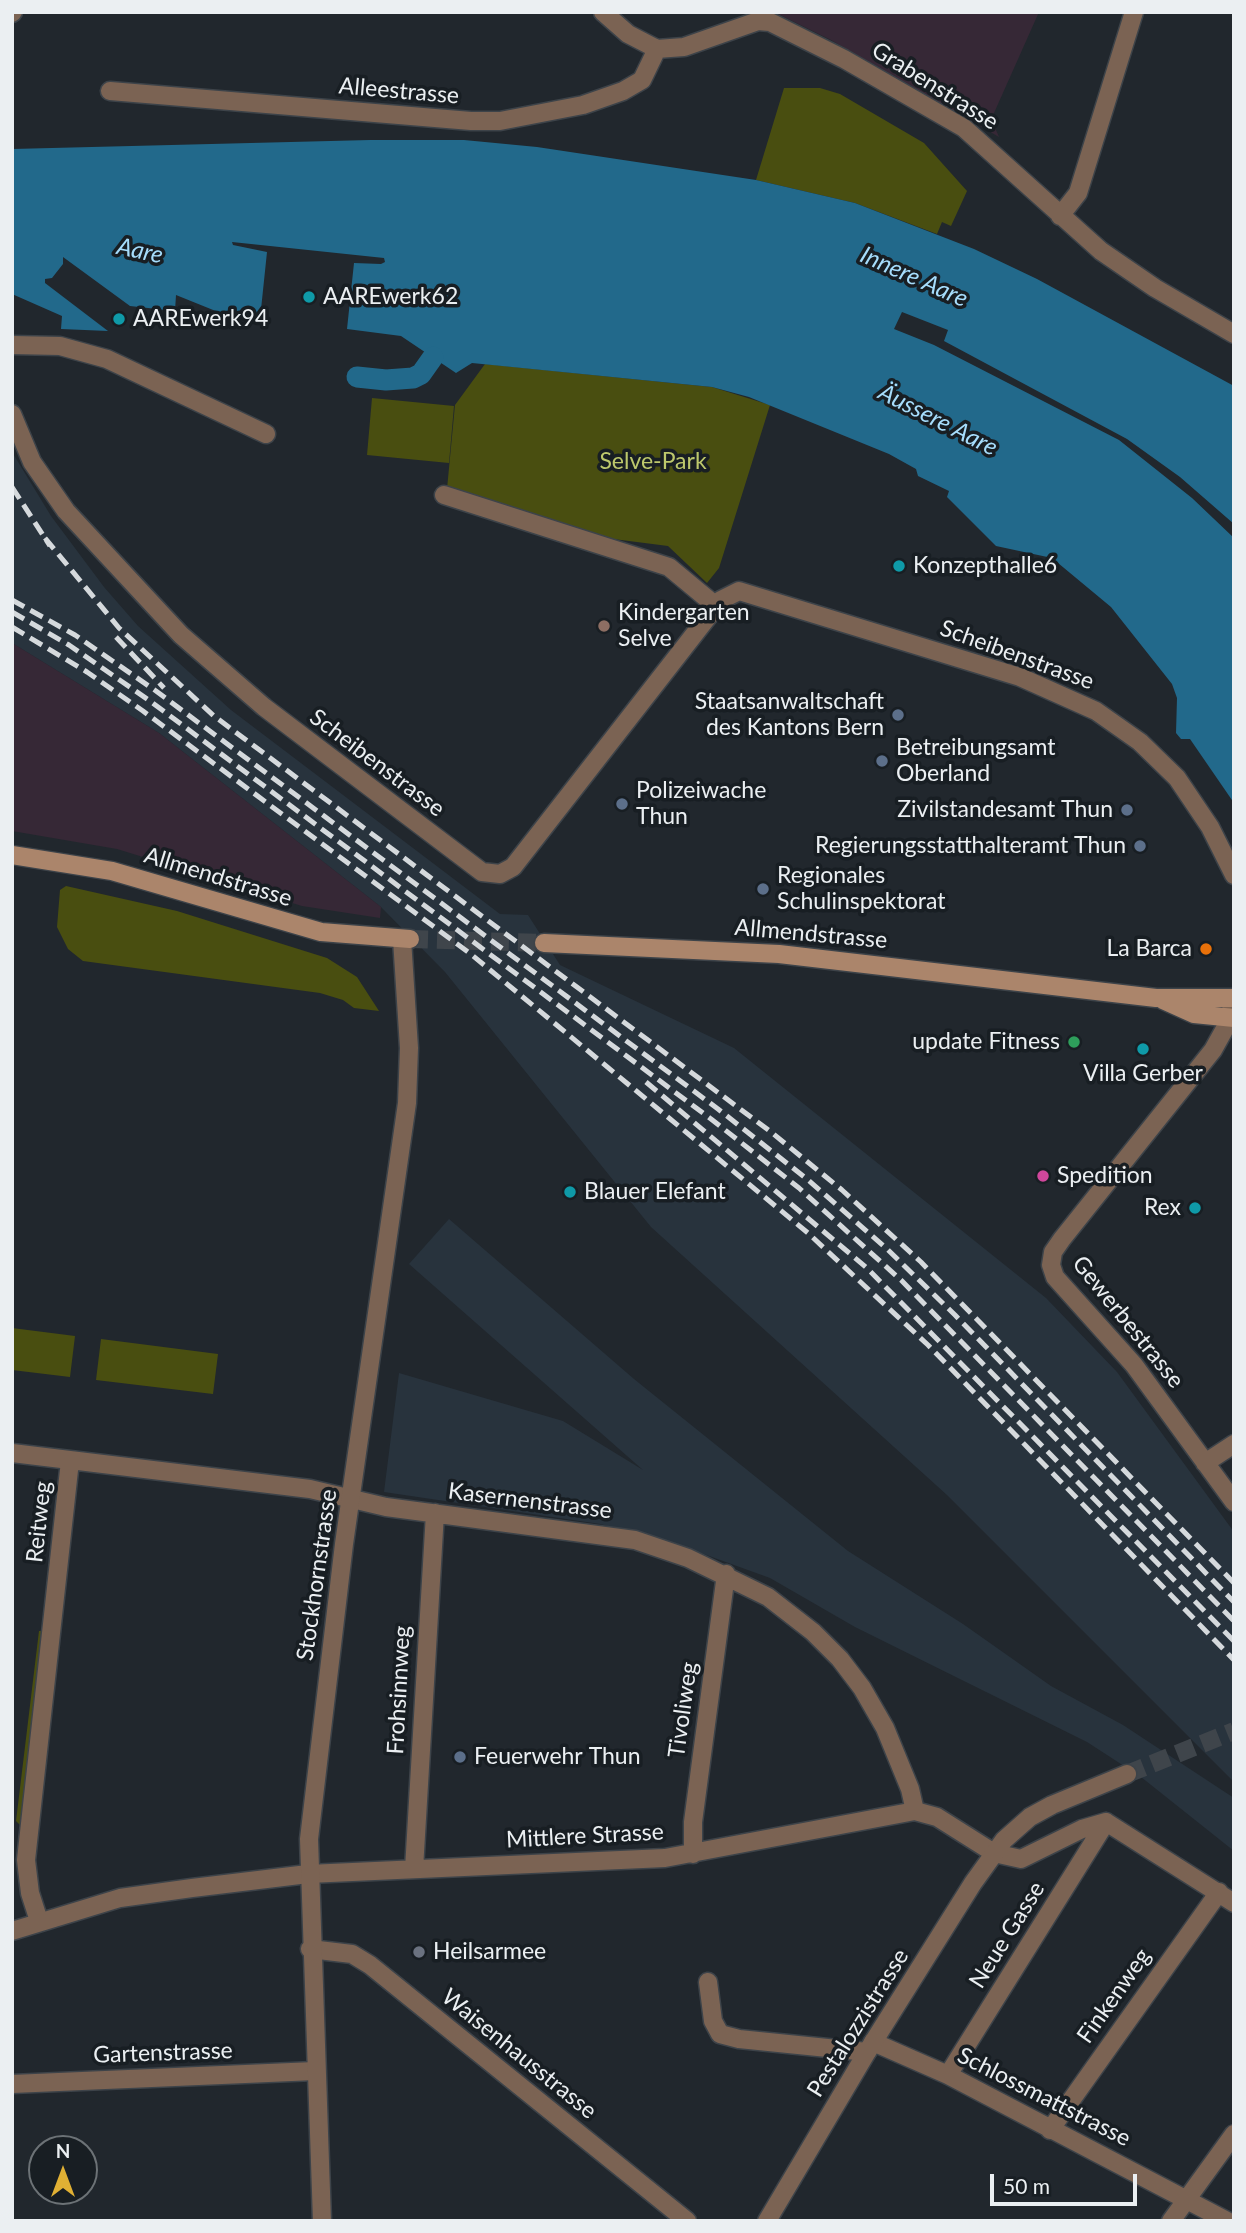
<!DOCTYPE html>
<html>
<head>
<meta charset="utf-8">
<style>
  body { margin:0 }
  #map { position:relative; width:1246px; height:2233px; overflow:hidden; background:#21272d; font-family:Lato,sans-serif }
  canvas { display:block }
  .frame { position:absolute; inset:0; border:14px solid #ebeff2; pointer-events:none }
  .north { position:absolute; left:28px; top:2135px; width:70px; height:70px; box-sizing:border-box; background:#181e23; border:2px solid #6c7276; border-radius:50%; rotate:0deg; font-size:19px; font-weight:700; line-height:28px; text-align:center; color:#ebeff2 }
  .north::after { content:''; display:block; margin:auto; width:24px; height:32px; background:#e0b034; clip-path:polygon(50% 0,100% 100%,50% 72%,0 100%) }
  .scale { position:absolute; left:990px; top:2174px; width:147px; height:32px; box-sizing:border-box; border:4px solid #ebeff2; border-top:0; padding-left:9px; font-size:21px; line-height:24px; white-space:nowrap; color:#ebeff2; -webkit-text-stroke:5px #181e23; paint-order:stroke }
</style>
</head>
<body>
<div id="map">
<canvas width="1246" height="2233"></canvas>
<div class="frame"></div>
<div class="north">N</div>
<div class="scale">50 m</div>
</div>
<script>
const ctx = document.querySelector('canvas').getContext('2d');
ctx.lineJoin = 'round';
function fill(path, color) { ctx.fillStyle = color; ctx.fill(path, 'evenodd'); }
const poly = rows => new Path2D(rows.map(r => 'M' + r).join(''));
function stroke(path, color, width, dash) { ctx.strokeStyle = color; ctx.lineWidth = width; ctx.lineCap = dash ? 'butt' : 'round'; ctx.setLineDash(dash || []); ctx.stroke(path); }
function label(font, color, halo, rows, align = 'center') {
  ctx.font = font + ' Lato,sans-serif'; ctx.lineWidth = 7; ctx.setLineDash([]); ctx.textBaseline = 'middle'; ctx.strokeStyle = halo; ctx.fillStyle = color; for (const [text, x, y, turn = 0] of rows) {
    ctx.save(); ctx.translate(x, y); ctx.rotate((+turn || 0) * Math.PI / 180); ctx.textAlign = isNaN(turn) ? turn : align; if (halo) ctx.strokeText(text, 0, 0); ctx.fillText(text, 0, 0); ctx.restore();
  }
}
fill(poly([
  [12,452,51,516,104,587,138,626,231,710,500,914,528,915,560,965,734,1048,1046,1298,1117,1372,1234,1532,1234,1782,947,1495,651,1227,445,972,381,907,159,733,12,643],
  [449,1219,634,1379,848,1551,963,1624,1051,1686,1123,1725,1234,1798,1234,1851,1141,1777,1087,1742,855,1627,770,1578,687,1548,600,1524,384,1492,399,1373,563,1421,643,1470,409,1264]
]), '#28333d');
fill(poly([
  [774,12,1039,12,994,113,993,123,999,137,831,40],
  [12,643,159,733,381,907,380,918,302,906,117,849,12,831]
]), '#362836');
fill(poly([
  [784,88,820,88,840,94,924,143,967,191,951,226,942,222,937,234,855,203,756,180],
  [485,364,712,387,770,405,719,568,707,583,668,546,590,536,447,489,455,405],
  [372,398,454,406,449,463,367,455],
  [66,886,177,911,327,958,357,977,379,1011,354,1008,343,1000,320,993,83,961,68,949,57,927,60,890],
  [12,1328,75,1336,70,1377,12,1370],
  [101,1339,218,1354,213,1394,96,1380],
  [39,1631,43,1631,21,1826,16,1821]
]), '#494e10');
fill(poly([
  [370,140,464,140,537,147,756,180,855,203,974,249,1037,279,1234,386,1234,524,1180,477,1127,439,944,341,948,330,902,312,894,329,934,345,1119,440,1192,498,1234,538,1234,803,1190,739,1181,739,1176,733,1177,698,1172,684,1111,607,1052,558,996,546,947,497,949,491,918,476,916,469,889,454,749,397,712,387,472,363,456,373,401,336,347,329,354,263,381,264,385,262,384,258,232,242,233,245,267,252,260,319,228,316,176,295,175,311,130,306,63,257,63,264,52,278,45,279,45,283,108,331,61,329,62,316,12,294,12,149]
]), '#22698b');
stroke(poly([
  [357,377,386,380,413,378,421,374,433,357]
]), '#22698b', 21);
stroke(poly([
  [1127,1774,1234,1731]
]), '#3f454b', 18, [18, 9]);
stroke(poly([
  [410,939,544,943]
]), '#3f454b', 18, [18, 9]);
const minor = poly([
  [603,12,628,34,657,49,684,47,758,21,770,22,844,59,964,128,1101,251,1155,288,1234,334],
  [12,13,13,12],
  [110,91,471,121,500,121,583,105,623,91,642,80,657,49],
  [1060,216,1078,193,1134,12],
  [12,345,60,346,107,359,266,434],
  [12,414,32,462,66,511,181,635,264,707,482,872,500,874,513,867,721,600,739,591,1020,677,1096,711,1140,742,1177,778,1210,827,1234,875],
  [444,495,669,567,716,606],
  [1232,1006,1228,1023,1213,1050,1062,1239,1053,1252,1051,1265,1055,1277,1134,1365,1234,1502],
  [12,1453,310,1489,386,1507,635,1540,688,1558,768,1597,813,1632,840,1659,862,1688,885,1728,910,1789,915,1811],
  [1205,1463,1234,1444],
  [693,1854,693,1822,726,1574],
  [414,1869,435,1513],
  [39,1921,30,1893,26,1860,70,1461],
  [12,1931,120,1898,192,1888,308,1874,665,1858,915,1811,937,1817,994,1853,1021,1859,1082,1829,1106,1822,1234,1903],
  [310,1949,352,1954,370,1965,687,2221],
  [708,1982,713,2021,720,2034,739,2039,867,2052],
  [873,2042,948,2075,1227,2221],
  [948,2075,1106,1822],
  [12,2084,315,2071],
  [1050,2130,1219,1892],
  [1171,2221,1234,2134]
]);
const tertiary = poly([
  [322,2221,309,1839,344,1544,407,1103,409,1048,402,939],
  [767,2221,867,2052,973,1883,1004,1840,1030,1817,1052,1805,1127,1774]
]);
const secondary = poly([
  [12,855,112,871,321,932,410,939],
  [544,943,779,954,1156,998,1234,998],
  [1163,1000,1194,1014,1234,1018]
]);
stroke(minor, '#3d4349', 21);
stroke(tertiary, '#3d4349', 21);
stroke(secondary, '#3d4349', 21);
stroke(minor, '#7b6353', 18);
stroke(tertiary, '#7b6353', 18);
stroke(secondary, '#ab856b', 18);
stroke(poly([
  [12,487,50,546],
  [45,538,119,628,214,716,771,1132,842,1190,921,1262,1234,1583],
  [12,600,75,635,156,691,718,1109,807,1179,886,1248,955,1315,1234,1602],
  [12,612,69,645,150,701,711,1119,799,1188,902,1281,1234,1621],
  [12,627,87,672,143,711,472,955,808,1233,928,1345,1234,1660],
  [116,637,164,688],
  [646,1082,867,1268,1234,1641]
]), '#d5d9dc', 5, [14, 7]);
for (const [x, y, r, color] of [
  [309,297,7,"#0f9aa8"],
  [119,319,7,"#0f9aa8"],
  [899,566,7,"#0f9aa8"],
  [604,626,7,"#8d6e63"],
  [898,715,7,"#5c6f8a"],
  [882,761,7,"#5c6f8a"],
  [622,804,7,"#5c6f8a"],
  [1127,810,7,"#5c6f8a"],
  [1140,846,7,"#5c6f8a"],
  [763,889,7,"#5c6f8a"],
  [1206,949,7,"#e8710a"],
  [1074,1042,7,"#2e9e5b"],
  [1143,1049,7,"#0f9aa8"],
  [1043,1176,7,"#d1479c"],
  [570,1192,7,"#0f9aa8"],
  [1195,1208,7,"#0f9aa8"],
  [460,1757,7,"#5c6f8a"],
  [419,1952,7,"#6b7280"]
]) { const dot = new Path2D(); dot.arc(x, y, r, 0, 2 * Math.PI); ctx.fillStyle = color; ctx.fill(dot); stroke(dot, '#181e23', 2.5); }
label('23px', '#ebeff2', '#181e23', [
  ["Grabenstrasse",935,86,32],
  ["Alleestrasse",399,91,5],
  ["Scheibenstrasse",1017,655,20],
  ["Scheibenstrasse",377,763,37],
  ["Allmendstrasse",218,877,17],
  ["Allmendstrasse",811,934,5],
  ["Gewerbestrasse",1128,1322,51],
  ["Kasernenstrasse",530,1501,7],
  ["Reitweg",39,1522,-84],
  ["Stockhornstrasse",317,1575,-82],
  ["Frohsinnweg",399,1690,-87],
  ["Tivoliweg",683,1710,-82],
  ["Mittlere Strasse",585,1836,-3],
  ["Neue Gasse",1007,1935,-58],
  ["Finkenweg",1114,1996,-55],
  ["Pestalozzistrasse",858,2023,-58],
  ["Gartenstrasse",163,2053,-2],
  ["Waisenhausstrasse",519,2054,39],
  ["Schlossmattstrasse",1044,2097,27]
]);
label('23px', '#ebeff2', '#181e23', [
  ["AAREwerk62",323,297],
  ["AAREwerk94",133,319],
  ["Konzepthalle6",913,566],
  ["Kindergarten",618,613],
  ["Selve",618,639],
  ["Staatsanwaltschaft",884,702,"right"],
  ["des Kantons Bern",884,728,"right"],
  ["Betreibungsamt",896,748],
  ["Oberland",896,774],
  ["Polizeiwache",636,791],
  ["Thun",636,817],
  ["Zivilstandesamt Thun",1113,810,"right"],
  ["Regierungsstatthalteramt Thun",1126,846,"right"],
  ["Regionales",777,876],
  ["Schulinspektorat",777,902],
  ["La Barca",1192,949,"right"],
  ["update Fitness",1060,1042,"right"],
  ["Villa Gerber",1143,1074,"center"],
  ["Spedition",1057,1176],
  ["Blauer Elefant",584,1192],
  ["Rex",1181,1208,"right"],
  ["Feuerwehr Thun",474,1757],
  ["Heilsarmee",433,1952]
], 'left');
label('23px', '#bdc86c', '#181e23', [
  ["Selve-Park",653,462]
]);
label('italic 24px', '#a6ddfc', '#181e23', [
  ["Aare",140,251,12],
  ["Innere Aare",914,277,24],
  ["Äussere Aare",938,420,27]
]);
</script>
</body>
</html>
